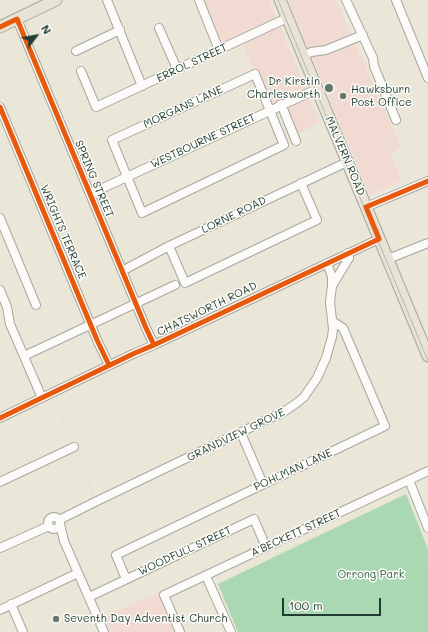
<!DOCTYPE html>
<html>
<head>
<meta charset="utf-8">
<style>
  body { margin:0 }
  #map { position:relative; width:428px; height:632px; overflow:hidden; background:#eae6d8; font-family:Mali,sans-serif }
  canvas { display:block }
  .north { position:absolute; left:16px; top:16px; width:40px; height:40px; -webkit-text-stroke:3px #fdfcf7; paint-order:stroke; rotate:58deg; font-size:11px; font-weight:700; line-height:16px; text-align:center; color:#1f3d34 }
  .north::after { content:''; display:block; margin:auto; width:14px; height:18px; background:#1f3d34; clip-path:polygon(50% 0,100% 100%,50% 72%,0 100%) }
  .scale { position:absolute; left:282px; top:598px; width:99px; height:18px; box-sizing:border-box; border:2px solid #1f3d34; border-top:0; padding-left:5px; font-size:12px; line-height:14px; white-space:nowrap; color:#1f3d34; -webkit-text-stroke:3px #fdfcf7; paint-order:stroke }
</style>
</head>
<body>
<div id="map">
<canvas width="428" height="632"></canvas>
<div class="north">N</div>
<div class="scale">100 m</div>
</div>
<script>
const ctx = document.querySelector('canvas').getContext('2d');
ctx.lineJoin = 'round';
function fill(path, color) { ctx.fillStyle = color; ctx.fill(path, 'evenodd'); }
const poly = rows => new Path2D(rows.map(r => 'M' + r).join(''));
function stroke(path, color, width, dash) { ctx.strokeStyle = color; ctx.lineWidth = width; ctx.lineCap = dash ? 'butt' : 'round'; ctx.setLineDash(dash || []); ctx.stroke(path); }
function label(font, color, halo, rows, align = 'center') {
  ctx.font = font + ' Mali,sans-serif'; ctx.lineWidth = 3; ctx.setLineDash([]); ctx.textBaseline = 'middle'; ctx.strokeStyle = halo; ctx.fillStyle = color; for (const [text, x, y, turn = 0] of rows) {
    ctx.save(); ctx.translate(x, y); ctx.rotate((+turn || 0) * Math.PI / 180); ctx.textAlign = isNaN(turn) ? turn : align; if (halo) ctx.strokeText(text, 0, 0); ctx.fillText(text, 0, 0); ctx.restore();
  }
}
fill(poly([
  [203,0,269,0,320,123,293,136,278,101,269,105,239,36,220,44],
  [288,0,336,0,401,147,390,154,402,180,370,195],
  [160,592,178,632,112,632,105,616]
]), '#f1dad2');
fill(poly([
  [406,494,428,549,428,632,238,632,218,584]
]), '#a9d8b2');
const minor = poly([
  [107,0,142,86],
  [199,0,219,50],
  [346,0,373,58,374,66,396,120],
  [396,0,428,78],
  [17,19,146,328,154,345],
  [159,28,177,69],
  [76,51,120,30],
  [303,56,311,52,326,50,363,35],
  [81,71,96,107,287,18],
  [255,74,284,145,142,213,112,140,255,74],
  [281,104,296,141],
  [0,107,97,340,109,365],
  [90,194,317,89],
  [366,207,428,181],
  [0,218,36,305],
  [169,246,185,283,317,220,301,183],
  [388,259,428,243],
  [122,271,169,246,347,162],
  [332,286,349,258,348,253],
  [0,290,7,307,10,324,42,398],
  [24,356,175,285],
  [0,418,135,353,154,345,379,239],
  [241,433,263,484],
  [409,480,428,528],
  [0,482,74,447],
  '48 523a6 6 0 1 1 12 0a6 6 0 1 1-12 0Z',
  [59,520,97,501,285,411,298,402,304,397,317,378,326,358,332,337,333,329,330,302,332,286,332,277,327,263],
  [60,524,64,541,104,632],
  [0,548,49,526],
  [206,576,231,632],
  [126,579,116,555,385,426,343,328,332,321],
  [89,597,254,519,266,547],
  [11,604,23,632],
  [0,610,78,573],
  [180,632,164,595,428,471]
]);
const major = poly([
  [280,0,428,356],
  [0,27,56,0]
]);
stroke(minor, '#a6a79e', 10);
stroke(major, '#a6a79e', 13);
stroke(poly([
  [55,401,71,441],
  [77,455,94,494],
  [361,511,397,594,420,594,428,599],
  [409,522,428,568],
  [414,532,420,530],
  [254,577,258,581],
  [396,592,428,578],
  [223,594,227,593,233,584,239,580,248,576,254,577,260,573],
  [253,632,246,615,262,606],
  [298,632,277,623,272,618,262,606,259,596,258,588,262,570,265,564,277,554,363,515]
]), '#cbccc8', 1, [1, 3]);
stroke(minor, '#fcfbf9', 8);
stroke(major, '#e9e3d6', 11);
stroke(poly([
  [278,0,428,361]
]), '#b3b6b3', 1);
stroke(poly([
  [0,27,17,19,146,328,154,345],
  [0,107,97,340,109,365],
  [0,418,135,353,154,345,379,239,366,207,428,181]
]), '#e8590c', 5);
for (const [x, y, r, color] of [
  [329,88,5,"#66786d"],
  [343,96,4,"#66786d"],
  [56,619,4,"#66786d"]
]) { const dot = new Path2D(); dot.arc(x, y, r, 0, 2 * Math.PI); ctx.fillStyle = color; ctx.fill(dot); stroke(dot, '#fdfcf7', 1.5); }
label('11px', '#1f3d34', '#fdfcf7', [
  ["ERROL STREET",192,63,-25],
  ["MORGANS LANE",183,107,-25],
  ["WESTBOURNE STREET",203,141,-25],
  ["MALVERN ROAD",345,156,67],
  ["SPRING STREET",94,179,67],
  ["LORNE ROAD",234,215,-26],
  ["WRIGHTS TERRACE",63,232,67],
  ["CHATSWORTH ROAD",207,309,-26],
  ["GRANDVIEW GROVE",236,435,-26],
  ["POHLMAN LANE",293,470,-25],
  ["A'BECKETT STREET",296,533,-25],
  ["WOODFULL STREET",185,551,-25]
]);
label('11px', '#1f3d34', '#fdfcf7', [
  ["Dr Kirstin",320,82,"right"],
  ["Charlesworth",320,95,"right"],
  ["Hawksburn",351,90],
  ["Post Office",351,103],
  ["Seventh Day Adventist Church",64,619]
], 'left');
label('11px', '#34614c', '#fdfcf7', [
  ["Orrong Park",371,575]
]);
</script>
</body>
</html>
